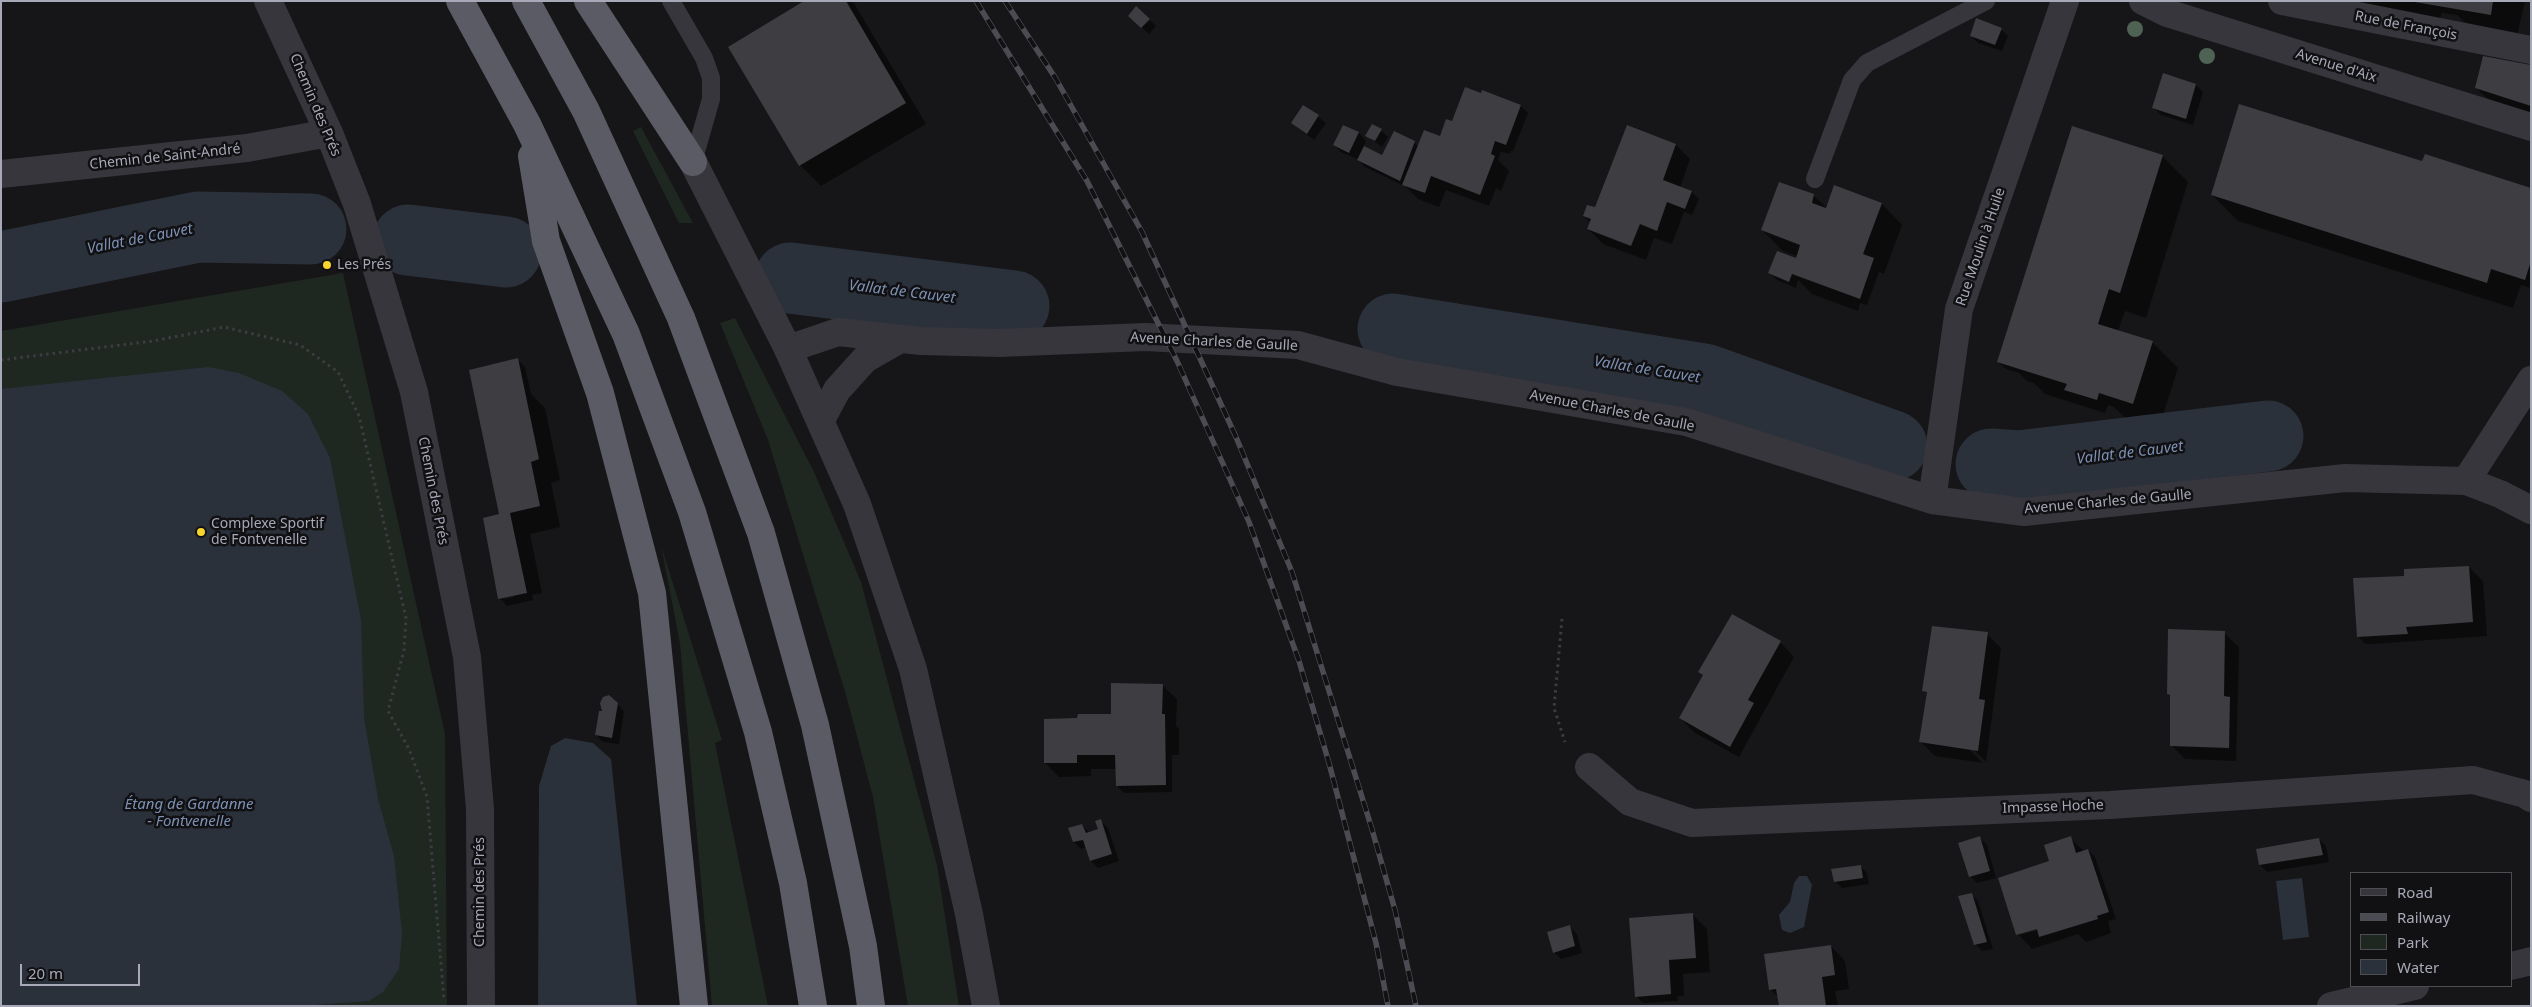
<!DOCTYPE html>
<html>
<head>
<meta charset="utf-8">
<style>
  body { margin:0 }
  #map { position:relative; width:2532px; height:1007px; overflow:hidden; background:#161517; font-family:"Noto Sans",sans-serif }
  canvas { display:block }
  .frame { position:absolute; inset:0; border:2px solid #a7a9b8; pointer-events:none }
  .legend { position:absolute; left:2350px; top:872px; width:162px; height:115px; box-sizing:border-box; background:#111012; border:1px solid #4d4d54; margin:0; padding:6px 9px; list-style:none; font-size:15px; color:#a7a9b8 }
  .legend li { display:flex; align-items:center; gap:10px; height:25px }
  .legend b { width:25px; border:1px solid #4d4d54 }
  .scale { position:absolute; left:20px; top:964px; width:120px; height:22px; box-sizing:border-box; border:2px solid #a7a9b8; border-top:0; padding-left:6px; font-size:15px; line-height:18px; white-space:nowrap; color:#a7a9b8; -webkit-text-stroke:4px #111012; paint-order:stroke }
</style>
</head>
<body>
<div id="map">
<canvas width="2532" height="1007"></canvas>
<div class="frame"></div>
<ul class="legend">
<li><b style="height:6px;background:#36363c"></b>Road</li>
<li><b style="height:6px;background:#4b4c53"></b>Railway</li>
<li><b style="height:14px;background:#1f2721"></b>Park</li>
<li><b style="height:14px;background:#2b313b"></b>Water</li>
</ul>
<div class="scale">20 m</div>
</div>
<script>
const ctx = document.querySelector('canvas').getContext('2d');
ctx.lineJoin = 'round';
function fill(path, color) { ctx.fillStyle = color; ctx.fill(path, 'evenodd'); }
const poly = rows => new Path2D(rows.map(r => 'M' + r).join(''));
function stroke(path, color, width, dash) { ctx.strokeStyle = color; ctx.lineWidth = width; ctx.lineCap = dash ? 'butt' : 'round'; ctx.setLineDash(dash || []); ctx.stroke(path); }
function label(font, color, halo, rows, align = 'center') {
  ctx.font = font + ' "Noto Sans",sans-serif'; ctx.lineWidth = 5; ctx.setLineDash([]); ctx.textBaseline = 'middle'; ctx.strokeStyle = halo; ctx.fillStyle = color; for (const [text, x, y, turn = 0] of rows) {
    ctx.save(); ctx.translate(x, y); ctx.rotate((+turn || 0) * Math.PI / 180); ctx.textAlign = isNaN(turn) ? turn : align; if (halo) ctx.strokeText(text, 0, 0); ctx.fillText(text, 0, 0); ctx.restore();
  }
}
fill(poly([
  [641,127,693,223,679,223,633,131],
  [343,273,445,734,447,1006,1,1006,1,331],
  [735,318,815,474,861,582,937,865,959,1006,908,1006,873,797,846,695,768,440,720,323],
  [661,545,722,740,715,743,768,1006,712,1006,680,644]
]), '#1f2721');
fill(poly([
  [208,367,239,373,282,391,308,414,330,458,361,620,364,718,378,799,394,856,402,933,399,969,383,992,369,1001,300,1006,1,1006,1,389],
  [565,738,593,743,611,759,637,1006,538,1006,539,786,551,746],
  [1799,876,1807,876,1812,885,1804,927,1790,933,1782,930,1779,915,1790,902,1794,883],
  [2302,878,2309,937,2283,940,2276,881]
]), '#2b313b');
fill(poly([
  [806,1,852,1,855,5,926,124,821,186,800,165],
  [2299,1,2525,1,2516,40,2478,34,2457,15,2442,13,2438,24],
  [1149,19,1156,26,1149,34,1137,23],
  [2001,29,2008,36,2002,51,1978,43,1971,36],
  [2531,66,2531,115,2491,102,2476,88],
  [2164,75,2196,85,2203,92,2193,125,2161,115,2154,108],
  [1511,102,1521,106,1528,113,1513,151,1511,151,1510,154,1501,152,1498,160,1509,171,1501,191,1496,188,1489,206,1446,190,1439,207,1418,199,1406,187,1365,167,1357,159,1341,152,1334,145,1344,126,1359,133,1366,141,1363,147,1383,157,1395,133,1419,146,1441,137,1453,123],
  [1304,106,1326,123,1314,140,1292,123],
  [1381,130,1388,137,1382,147,1367,135],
  [1676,145,1690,159,1680,188,1692,192,1699,199,1692,215,1684,212,1672,244,1654,238,1646,260,1603,244,1588,229,1591,223,1584,216],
  [2162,156,2188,182,2146,318,2125,311,2118,331,2152,342,2178,368,2161,421,2141,415,2139,423,2126,419,2114,407,2108,405,2105,413,2045,394,2034,383,2027,381,2019,373,2006,369,1998,362],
  [2423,162,2531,189,2531,288,2521,285,2513,308,2238,221,2212,195],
  [1835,187,1882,204,1902,225,1884,274,1879,272,1867,305,1860,303,1858,311,1812,294,1798,280,1796,288,1777,280,1770,273,1796,259,1797,256,1783,251,1762,230,1814,196,1827,208],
  [518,360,525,367,531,394,545,408,560,480,551,483,560,527,530,534,542,593,532,595,533,600,507,606,500,598,500,515],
  [513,595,515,597,503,599,503,597],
  [2469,567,2483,581,2487,636,2372,644,2365,644,2358,636,2405,577],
  [2224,633,2239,647,2236,761,2185,759,2171,745,2172,698,2168,694],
  [1987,634,2001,648,1986,762,1972,748,1968,748,1983,763,1935,756,1921,742,1927,694,1924,690],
  [1780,642,1794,657,1739,757,1695,733,1680,718,1704,676,1700,672],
  [1162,685,1177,699,1176,726,1179,729,1179,755,1172,755,1172,792,1124,793,1117,786,1116,769,1091,769,1091,776,1059,777,1045,763],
  [611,697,624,711,619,744,603,742,596,735],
  [1101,821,1108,828,1119,861,1098,868,1091,861,1087,847,1081,849,1074,842,1082,825,1089,832,1100,830],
  [1980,838,1987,845,1996,878,1977,883,1970,876],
  [2070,838,2084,851,2088,850,2095,857,2116,919,2108,921,2111,933,2086,942,2078,934,2032,949,2018,934,2051,861],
  [2039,927,2039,930,2020,935,2019,933],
  [2319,839,2326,846,2329,862,2267,872,2260,865,2258,850],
  [1860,866,1867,873,1869,884,1842,888,1835,881],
  [1971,894,1978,901,1993,949,1982,951,1975,944],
  [1693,915,1707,929,1710,972,1683,974,1684,996,1677,996,1678,1001,1643,1003,1636,996],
  [1570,927,1577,934,1582,953,1561,959,1554,952],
  [1831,946,1845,961,1849,989,1835,991,1838,1006,1780,1006,1779,998,1770,989]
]), '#0007');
stroke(poly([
  [408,240,506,252],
  [1,267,198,227,311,229],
  [790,278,1014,306],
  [1393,329,1704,379,1892,446],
  [1991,464,2019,466,2268,436]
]), '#2b313b', 71);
fill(poly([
  [804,1,846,1,906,103,799,166,728,47],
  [2409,1,2493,1,2491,15],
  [1136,6,1150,19,1141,28,1128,16],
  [1976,18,2002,28,1995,45,1970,36],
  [2483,56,2531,65,2531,106,2475,88],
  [2163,73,2196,84,2186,119,2152,108],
  [1465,87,1481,93,1482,90,1521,105,1506,145,1495,141,1491,154,1495,156,1480,195,1431,176,1425,193,1402,185,1424,130,1440,136,1446,119,1452,121],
  [2239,104,2422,161,2425,154,2531,188,2531,261,2525,280,2491,269,2487,283,2211,195],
  [1303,105,1319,115,1307,134,1291,123],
  [1372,124,1382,129,1375,141,1365,136],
  [1343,125,1359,132,1349,153,1333,145],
  [1627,125,1676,144,1663,180,1692,191,1685,209,1667,202,1657,231,1640,224,1631,246,1587,229,1591,219,1583,216,1587,205,1595,207],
  [2072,126,2163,155,2120,293,2109,289,2098,324,2153,341,2133,404,2099,393,2097,400,2064,390,2067,384,1997,362],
  [1394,131,1415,141,1400,181,1357,160,1364,146,1382,155],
  [1779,182,1814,194,1812,203,1826,208,1834,185,1882,203,1863,254,1874,258,1860,299,1792,274,1789,282,1768,273,1777,251,1796,258,1800,245,1761,230],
  [518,358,539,459,531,462,540,506,510,513,527,593,498,599,483,518,499,514,469,370],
  [2469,566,2473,622,2406,627,2408,634,2357,637,2353,578,2404,576,2404,569],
  [1732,614,1781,641,1748,700,1754,703,1730,747,1679,718,1703,675,1698,672],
  [1932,626,1988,632,1979,699,1985,700,1978,751,1919,742,1927,692,1922,691],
  [2168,629,2225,631,2224,696,2230,697,2229,748,2170,746,2170,695,2167,694],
  [1111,683,1163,684,1162,714,1165,714,1166,785,1116,786,1115,755,1077,755,1077,763,1044,763,1044,719,1077,718,1078,714,1111,714],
  [609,695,618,703,612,738,595,735,599,711,602,711,600,703,603,697],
  [1101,819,1112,854,1090,861,1083,840,1073,842,1068,828,1082,824,1086,833,1098,829,1095,821],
  [1980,836,1990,871,1969,877,1958,843],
  [2071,836,2076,853,2088,849,2109,912,2097,916,2098,919,2039,937,2037,929,2016,935,1998,878,2049,861,2044,845],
  [2319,838,2323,855,2259,865,2256,849],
  [1861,865,1863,878,1834,882,1831,869],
  [1972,893,1987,942,1974,945,1958,896],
  [1693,913,1696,958,1669,960,1671,994,1635,997,1629,918],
  [1570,925,1575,946,1553,953,1547,932],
  [1831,945,1835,975,1822,977,1826,1006,1779,1006,1776,989,1769,990,1764,954]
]), '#3d3d42');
stroke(poly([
  [1,360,153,341,224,327,300,345,338,372,359,416,406,618,404,650,388,711,409,749,427,797,444,1000],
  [1562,619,1554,708,1565,742]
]), '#3c3d43', 3, [2.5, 4]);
stroke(poly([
  [671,1,704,58,711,78,711,99,693,162],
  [1815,179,1852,80,1867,63,1986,1]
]), '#36363c', 18);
stroke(poly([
  [268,1,329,133,357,204,414,392,467,657,480,809,481,1006],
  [2143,1,2167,13,2531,127],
  [2282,1,2531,50],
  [1,174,247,148,329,133],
  [788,349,838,332,921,341,1000,343,1145,337,1298,345,1397,372,1686,422,1932,500,2024,512,2345,478,2466,481,2500,494,2531,510],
  [821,420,837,390,865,359,900,339],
  [2466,481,2531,380],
  [1932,500,1959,309,2065,1],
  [1589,767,1630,802,1692,823,2110,805,2473,780,2525,794,2531,798],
  [2511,966,2531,961],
  [2331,1006,2415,986]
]), '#36363c', 28);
stroke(poly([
  [693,162,788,349,857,504,913,669,969,914,986,1006]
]), '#36363c', 28);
stroke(poly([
  [460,1,527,124,626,334,692,512,758,732,793,883,813,1006],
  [526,1,586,111,681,318,761,533,815,725,863,946,871,1006],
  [588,1,693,162],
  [532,156,546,241,600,393,652,593,694,1006]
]), '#5a5b64', 28);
const rail = poly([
  [976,1,1087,181,1177,361,1249,522,1299,661,1329,763,1376,943,1388,1006],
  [1005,1,1056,79,1142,232,1236,437,1292,572,1371,826,1395,910,1416,1006]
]);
stroke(rail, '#4b4c53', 5.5);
stroke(rail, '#111012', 4, [11]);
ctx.fillStyle = '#4f6354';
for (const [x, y] of [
  [2135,29],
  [2207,56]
]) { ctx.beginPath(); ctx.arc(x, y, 8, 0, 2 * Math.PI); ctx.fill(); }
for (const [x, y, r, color] of [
  [327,265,5,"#f7d42e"],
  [201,532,5,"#f7d42e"]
]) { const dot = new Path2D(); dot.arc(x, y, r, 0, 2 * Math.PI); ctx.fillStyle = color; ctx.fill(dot); stroke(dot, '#111012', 2); }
label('14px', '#a7a9b8', '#111012', [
  ["Rue de François",2406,26,11],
  ["Avenue d'Aix",2336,66,17],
  ["Chemin des Prés",315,105,67],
  ["Chemin de Saint-André",165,157,-6],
  ["Rue Moulin à Huile",1981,247,-71],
  ["Avenue Charles de Gaulle",1214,342,3],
  ["Avenue Charles de Gaulle",1612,411,11],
  ["Chemin des Prés",433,491,79],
  ["Avenue Charles de Gaulle",2108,502,-5],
  ["Impasse Hoche",2053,807,-2],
  ["Chemin des Prés",480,892,-90]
]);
label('14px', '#a7a9b8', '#111012', [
  ["Les Prés",337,265],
  ["Complexe Sportif",211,524],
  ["de Fontvenelle",211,540]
], 'left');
label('italic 15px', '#7d91b4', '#111012', [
  ["Vallat de Cauvet",140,239,-11],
  ["Vallat de Cauvet",902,292,7],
  ["Vallat de Cauvet",1647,370,9],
  ["Vallat de Cauvet",2130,453,-7],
  ["Étang de Gardanne",189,805],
  ["- Fontvenelle",189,822]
]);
</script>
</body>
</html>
